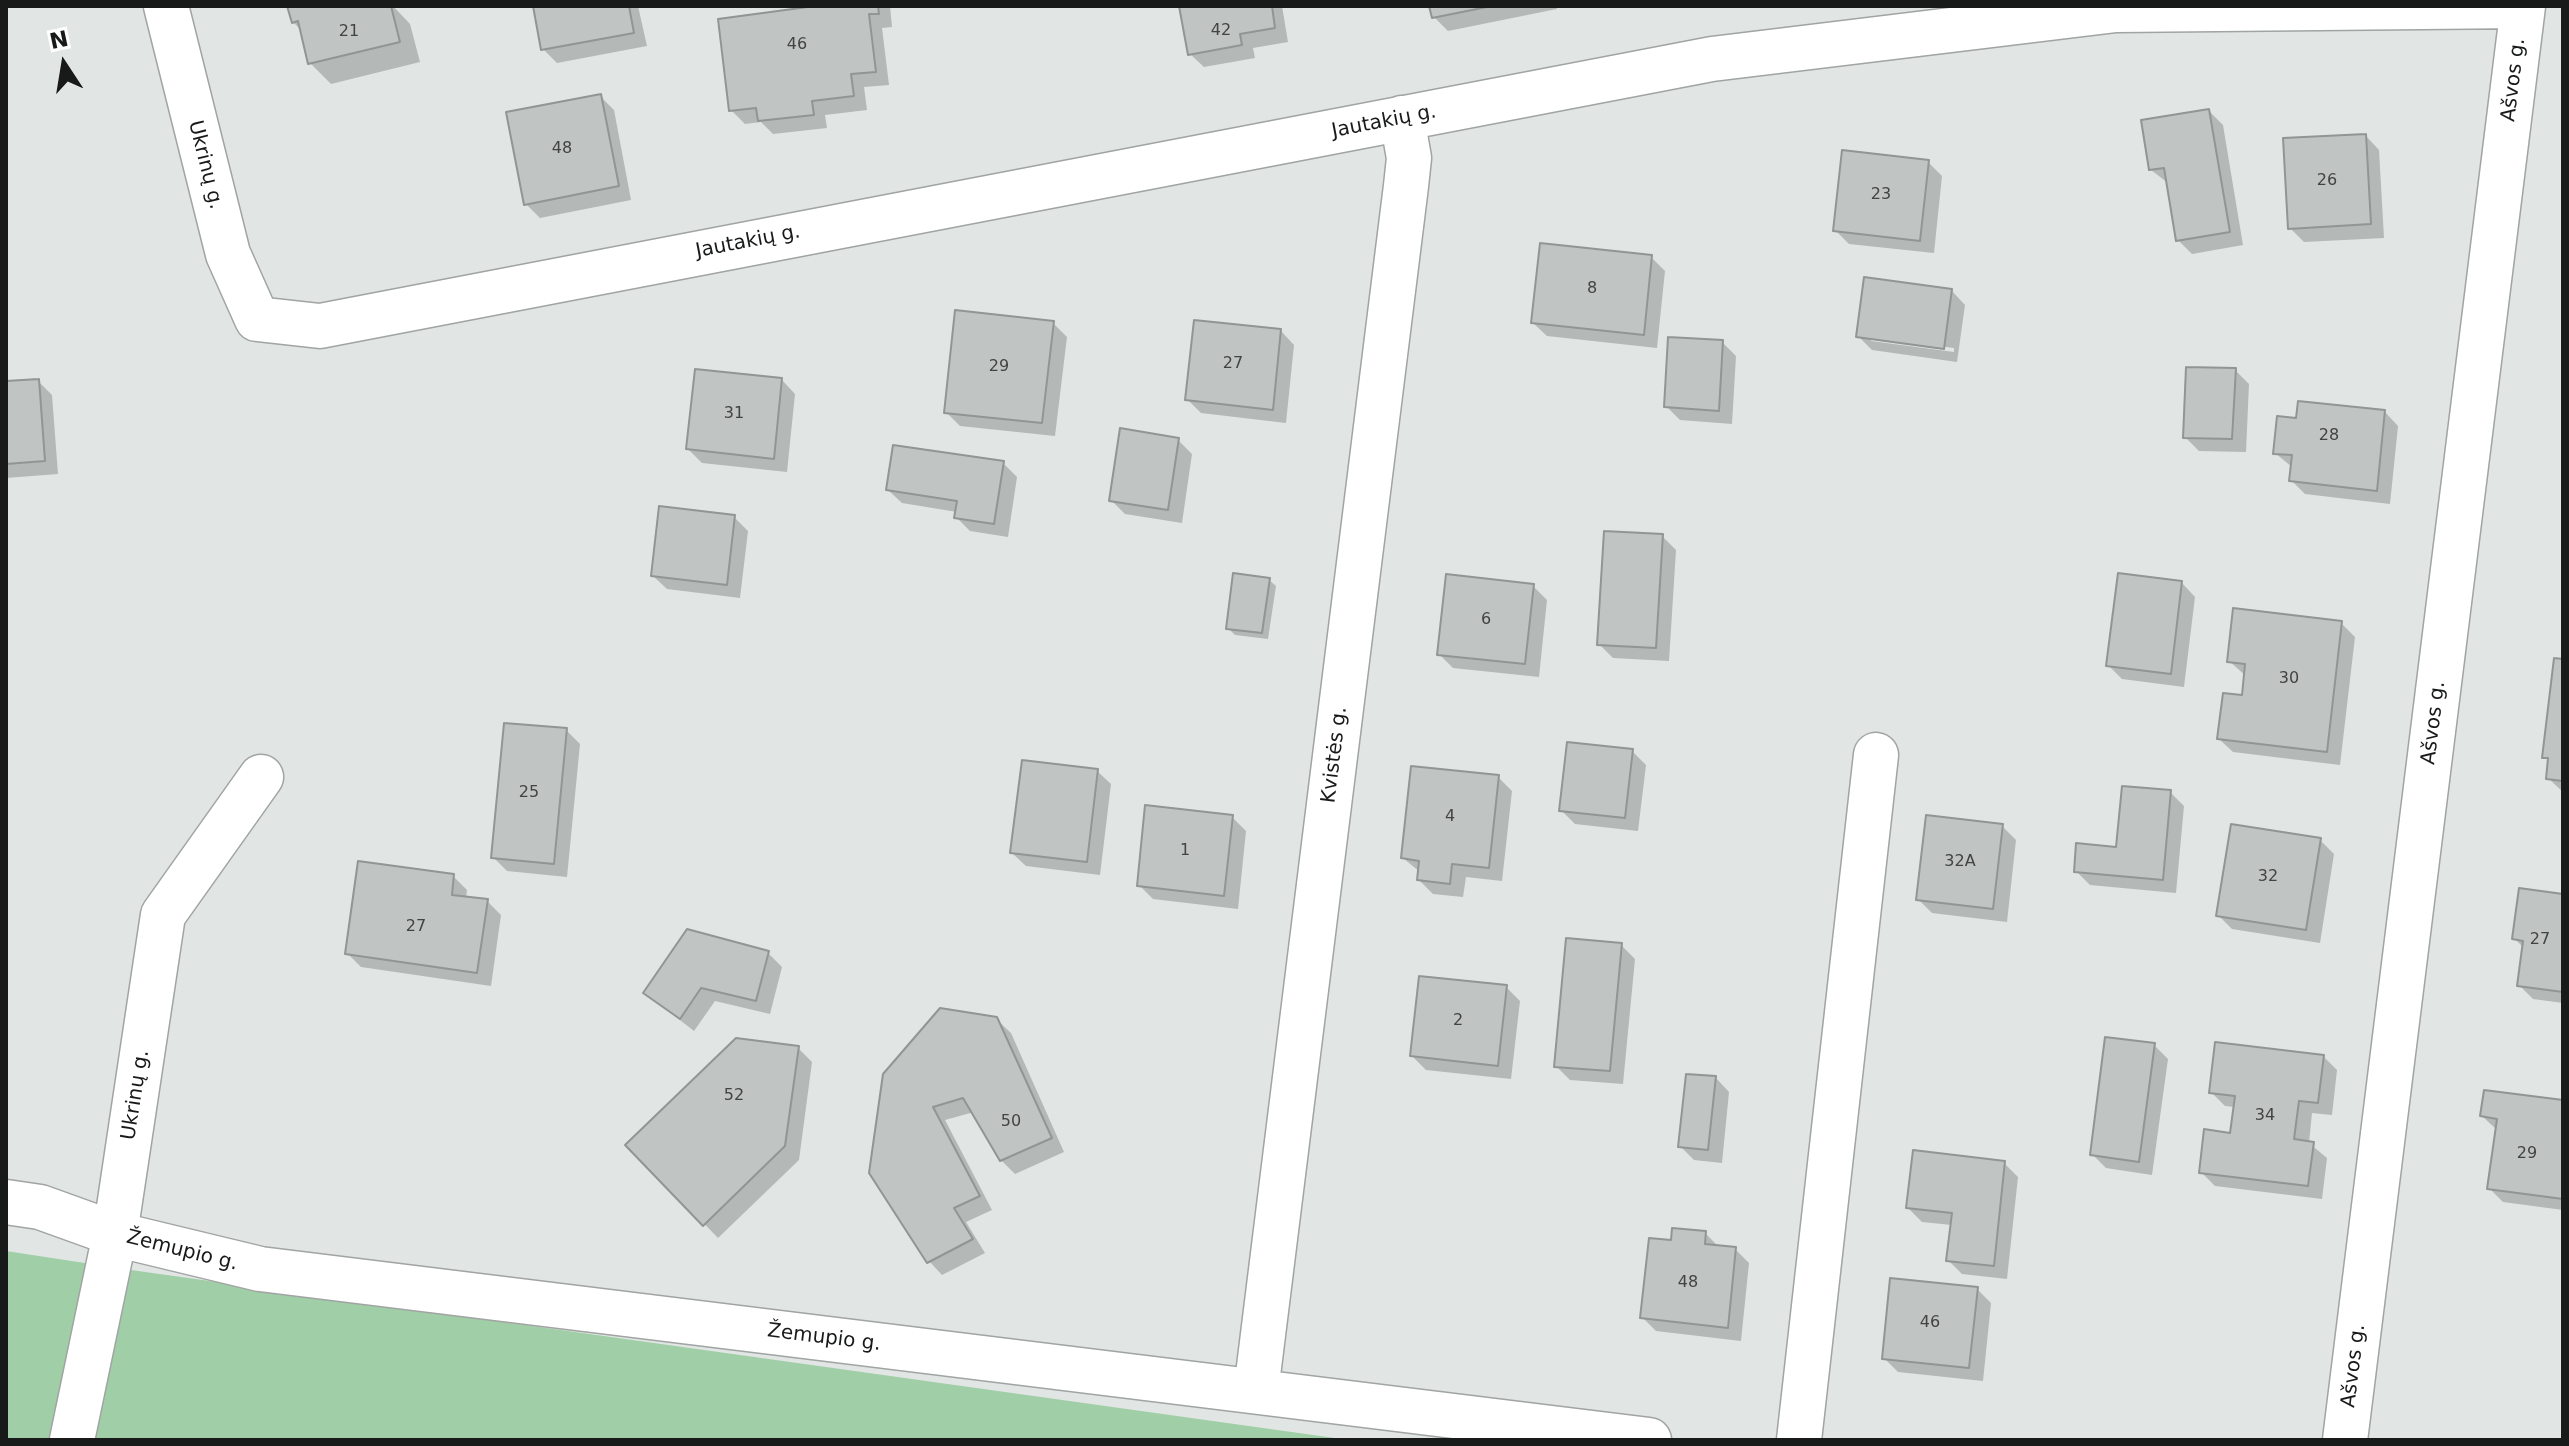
<!DOCTYPE html>
<html>
<head>
<meta charset="utf-8">
<style>
  body { margin:0 }
  #map { position:relative; width:2569px; height:1446px; overflow:hidden; background:#e1e6e5; font-family:"DejaVu Sans",sans-serif }
  canvas { display:block }
  .frame { position:absolute; inset:0; border:8px solid #181919; pointer-events:none }
  .north { position:absolute; left:24px; top:24px; width:80px; height:80px; -webkit-text-stroke:6px #fff; paint-order:stroke; rotate:348deg; font-size:22px; font-weight:700; line-height:32px; text-align:center; color:#181919 }
  .north::after { content:''; display:block; margin:auto; width:28px; height:36px; background:#181919; clip-path:polygon(50% 0,100% 100%,50% 72%,0 100%) }
</style>
</head>
<body>
<div id="map">
<canvas width="2569" height="1446"></canvas>
<div class="frame"></div>
<div class="north">N</div>
</div>
<script>
const ctx = document.querySelector('canvas').getContext('2d');
ctx.lineJoin = 'round';
function fill(path, color) { ctx.fillStyle = color; ctx.fill(path, 'evenodd'); }
const poly = rows => new Path2D(rows.map(r => 'M' + r).join(''));
function stroke(path, color, width, dash) { ctx.strokeStyle = color; ctx.lineWidth = width; ctx.lineCap = dash ? 'butt' : 'round'; ctx.setLineDash(dash || []); ctx.stroke(path); }
function label(font, color, halo, rows, align = 'center') {
  ctx.font = font + ' "DejaVu Sans",sans-serif'; ctx.lineWidth = 6; ctx.setLineDash([]); ctx.textBaseline = 'middle'; ctx.strokeStyle = halo; ctx.fillStyle = color; for (const [text, x, y, turn = 0] of rows) {
    ctx.save(); ctx.translate(x, y); ctx.rotate((+turn || 0) * Math.PI / 180); ctx.textAlign = isNaN(turn) ? turn : align; if (halo) ctx.strokeText(text, 0, 0); ctx.fillText(text, 0, 0); ctx.restore();
  }
}
fill(poly([
  [6,1251,131,1270,1349,1440,6,1440]
]), '#a0cfa7');
fill(poly([
  [289,6,393,6,410,24,420,62,331,84,310,63,302,31,293,22],
  [535,6,638,6,647,46,557,63,543,49],
  [817,6,890,6,892,27,882,28,889,85,864,87,867,110,825,115,827,128,773,134,761,122,745,124,731,110],
  [1181,6,1282,6,1288,42,1253,48,1255,58,1204,67,1190,54],
  [1431,6,1556,6,1557,9,1448,31,1434,17],
  [600,96,614,110,631,200,540,218,526,204],
  [2209,111,2223,125,2243,245,2192,254,2178,240,2168,183,2151,170],
  [2366,136,2379,150,2384,238,2304,242,2290,228],
  [1928,162,1942,176,1934,253,1849,244,1835,230],
  [1651,257,1665,271,1657,348,1547,336,1533,323],
  [1952,291,1965,305,1957,362,1872,350,1858,336],
  [1871,337,1954,348,1954,352,1871,341],
  [1053,323,1067,337,1055,436,960,426,946,412],
  [1281,331,1294,345,1286,423,1201,413,1187,399],
  [1722,342,1736,356,1732,424,1680,420,1666,406],
  [2235,370,2249,384,2246,452,2199,451,2185,437],
  [782,380,795,394,787,472,702,463,688,449],
  [38,381,52,395,58,474,6,478,6,383],
  [2385,412,2398,426,2390,504,2305,494,2291,480,2292,467,2275,453,2297,421],
  [1178,440,1192,454,1182,523,1125,514,1111,500],
  [1003,463,1017,477,1008,537,970,531,956,517,957,512,902,503,888,490],
  [734,517,748,531,740,598,667,589,653,576],
  [1662,536,1676,550,1669,661,1613,658,1599,644],
  [1269,580,1276,586,1268,639,1235,635,1228,628],
  [2182,583,2195,597,2184,687,2122,679,2108,665],
  [1533,586,1547,600,1539,677,1453,668,1439,654],
  [2341,623,2355,637,2340,765,2233,752,2219,739,2243,697,2246,676,2229,661],
  [2563,661,2563,792,2548,778,2550,762,2545,757],
  [566,730,580,744,567,877,507,871,493,857],
  [1632,751,1646,765,1638,831,1575,824,1561,810],
  [1097,771,1111,784,1100,875,1026,866,1012,853],
  [1498,777,1512,791,1502,881,1466,877,1463,897,1433,894,1419,880,1420,872,1403,858],
  [2170,792,2184,806,2176,893,2090,885,2076,871,2118,849],
  [1232,817,1246,831,1238,909,1153,899,1139,885],
  [2002,826,2016,840,2007,922,1932,913,1918,899],
  [2320,840,2334,854,2320,943,2232,929,2218,915],
  [453,876,467,890,466,898,487,901,501,915,491,986,361,967,347,953],
  [2563,896,2563,1003,2533,999,2519,985,2524,948,2515,939],
  [1621,945,1635,959,1623,1084,1570,1080,1556,1066],
  [768,953,782,967,770,1014,715,1001,694,1031,645,993],
  [1506,987,1520,1001,1511,1079,1426,1070,1412,1056],
  [996,1019,1011,1033,1064,1152,1015,1174,1001,1160,974,1112,945,1120,992,1210,966,1222,985,1253,942,1275,929,1261,871,1173],
  [2154,1045,2168,1059,2152,1175,2106,1168,2092,1154],
  [798,1048,812,1062,799,1160,718,1238,628,1145],
  [2323,1056,2337,1070,2332,1115,2312,1113,2309,1143,2327,1158,2322,1199,2215,1186,2201,1172,2232,1135,2235,1107,2225,1106,2211,1092],
  [1716,1078,1729,1092,1722,1163,1694,1160,1680,1146],
  [2563,1102,2563,1210,2503,1202,2489,1188,2497,1130,2482,1116],
  [2004,1163,2018,1177,2007,1279,1962,1274,1948,1260,1952,1225,1922,1222,1908,1208],
  [1705,1233,1719,1247,1735,1249,1749,1263,1741,1341,1656,1331,1642,1317,1673,1242],
  [1977,1289,1991,1303,1983,1381,1898,1372,1884,1358]
]), '#0003');
const building = poly([
  [287,6,391,6,400,42,308,64,298,21,292,23,287,6],
  [533,6,629,6,634,33,541,50,533,6],
  [878,6,879,14,869,14,876,72,851,74,854,96,812,101,814,115,758,121,756,108,729,111,718,19,815,6,878,6],
  [1179,6,1272,6,1275,28,1240,34,1242,45,1188,55,1179,6],
  [1429,6,1492,6,1432,18,1429,6],
  [601,94,619,186,524,205,506,112,601,94],
  [2209,109,2230,232,2176,241,2164,168,2149,170,2141,120,2209,109],
  [2366,134,2371,224,2288,229,2283,138,2366,134],
  [1842,150,1929,160,1920,241,1833,231,1842,150],
  [1540,243,1652,255,1644,335,1531,323,1540,243],
  [1864,277,1952,289,1944,349,1856,337,1864,277],
  [955,310,1054,321,1042,423,944,413,955,310],
  [1194,320,1281,329,1273,410,1185,400,1194,320],
  [1668,337,1723,340,1719,411,1664,407,1668,337],
  [2186,367,2236,368,2232,439,2183,438,2186,367],
  [695,369,782,378,774,459,686,449,695,369],
  [39,379,45,461,6,464,6,381,39,379],
  [2298,401,2385,410,2377,491,2289,481,2292,455,2273,454,2277,416,2296,418,2298,401],
  [1120,428,1179,438,1168,510,1109,501,1120,428],
  [893,445,1004,461,994,524,954,518,957,501,886,490,893,445],
  [659,506,735,515,727,585,651,576,659,506],
  [1604,531,1663,534,1656,648,1597,645,1604,531],
  [1233,573,1270,578,1262,633,1226,629,1233,573],
  [2118,573,2182,581,2171,674,2106,666,2118,573],
  [1446,574,1534,584,1525,664,1437,655,1446,574],
  [2233,608,2342,621,2327,752,2217,739,2223,693,2242,695,2245,664,2227,662,2233,608],
  [2554,658,2563,659,2563,781,2546,779,2548,758,2542,758,2554,658],
  [504,723,567,728,554,864,491,858,504,723],
  [1567,742,1633,749,1625,818,1559,811,1567,742],
  [1022,760,1098,769,1087,862,1010,853,1022,760],
  [1411,766,1499,775,1489,868,1452,864,1450,884,1417,880,1419,861,1401,858,1411,766],
  [2122,786,2171,790,2163,880,2074,872,2076,843,2116,847,2122,786],
  [1145,805,1233,815,1224,896,1137,886,1145,805],
  [1926,815,2003,824,1993,909,1916,900,1926,815],
  [2231,824,2321,838,2306,930,2216,916,2231,824],
  [358,861,454,874,452,895,488,899,477,973,345,954,358,861],
  [2519,888,2563,894,2563,992,2517,986,2523,941,2512,939,2519,888],
  [687,929,769,951,756,1001,701,988,680,1019,643,993,687,929],
  [1566,938,1622,943,1610,1071,1554,1067,1566,938],
  [1419,976,1507,985,1498,1066,1410,1056,1419,976],
  [940,1008,997,1017,1052,1138,1000,1161,963,1098,933,1107,980,1196,954,1208,973,1239,927,1263,869,1173,883,1074,940,1008],
  [2105,1037,2155,1043,2139,1162,2090,1155,2105,1037],
  [736,1038,799,1046,785,1146,703,1226,625,1145,736,1038],
  [2215,1042,2324,1055,2318,1103,2299,1101,2294,1139,2314,1142,2308,1186,2199,1173,2204,1129,2230,1133,2235,1096,2209,1093,2215,1042],
  [1686,1074,1716,1076,1708,1150,1678,1147,1686,1074],
  [2484,1090,2563,1100,2563,1199,2487,1189,2497,1119,2480,1116,2484,1090],
  [1913,1150,2005,1161,1994,1266,1946,1261,1952,1213,1906,1208,1913,1150],
  [1672,1228,1706,1231,1705,1244,1736,1247,1728,1328,1640,1318,1649,1238,1671,1240,1672,1228],
  [1890,1278,1978,1287,1969,1368,1882,1359,1890,1278]
]);
fill(building, '#c0c4c2');
stroke(building, '#919593', 2);
const minor = poly([
  [166,6,228,254,257,319,320,326,1712,59,2116,10,2523,6],
  [6,1202,40,1207,115,1234,260,1269,1649,1440],
  [1256,1391,1406,186,1409,158,1402,118],
  [72,1440,115,1234,163,915,261,777],
  [1799,1440,1876,755],
  [2345,1440,2523,6]
]);
stroke(minor, '#a0a4a3', 47);
stroke(minor, '#fff', 44);
label('16px', '#424443', null, [
  ["42",1221,31],
  ["21",349,32],
  ["46",797,45],
  ["48",562,149],
  ["26",2327,181],
  ["23",1881,195],
  ["8",1592,289],
  ["27",1233,364],
  ["29",999,367],
  ["31",734,414],
  ["28",2329,436],
  ["6",1486,620],
  ["30",2289,679],
  ["25",529,793],
  ["4",1450,817],
  ["1",1185,851],
  ["32A",1960,862],
  ["32",2268,877],
  ["27",416,927],
  ["27",2540,940],
  ["2",1458,1021],
  ["52",734,1096],
  ["34",2265,1116],
  ["50",1011,1122],
  ["29",2527,1154],
  ["48",1688,1283],
  ["46",1930,1323]
]);
label('20px', '#181919', '#fff', [
  ["Ašvos g.",2514,80,-83],
  ["Jautakių g.",1384,122,-11],
  ["Ukrinų g.",205,165,76],
  ["Jautakių g.",748,242,-11],
  ["Ašvos g.",2434,723,-83],
  ["Kvistės g.",1335,755,-83],
  ["Ukrinų g.",136,1095,-81],
  ["Žemupio g.",182,1251,14],
  ["Žemupio g.",824,1338,7],
  ["Ašvos g.",2354,1366,-83]
]);
</script>
</body>
</html>
